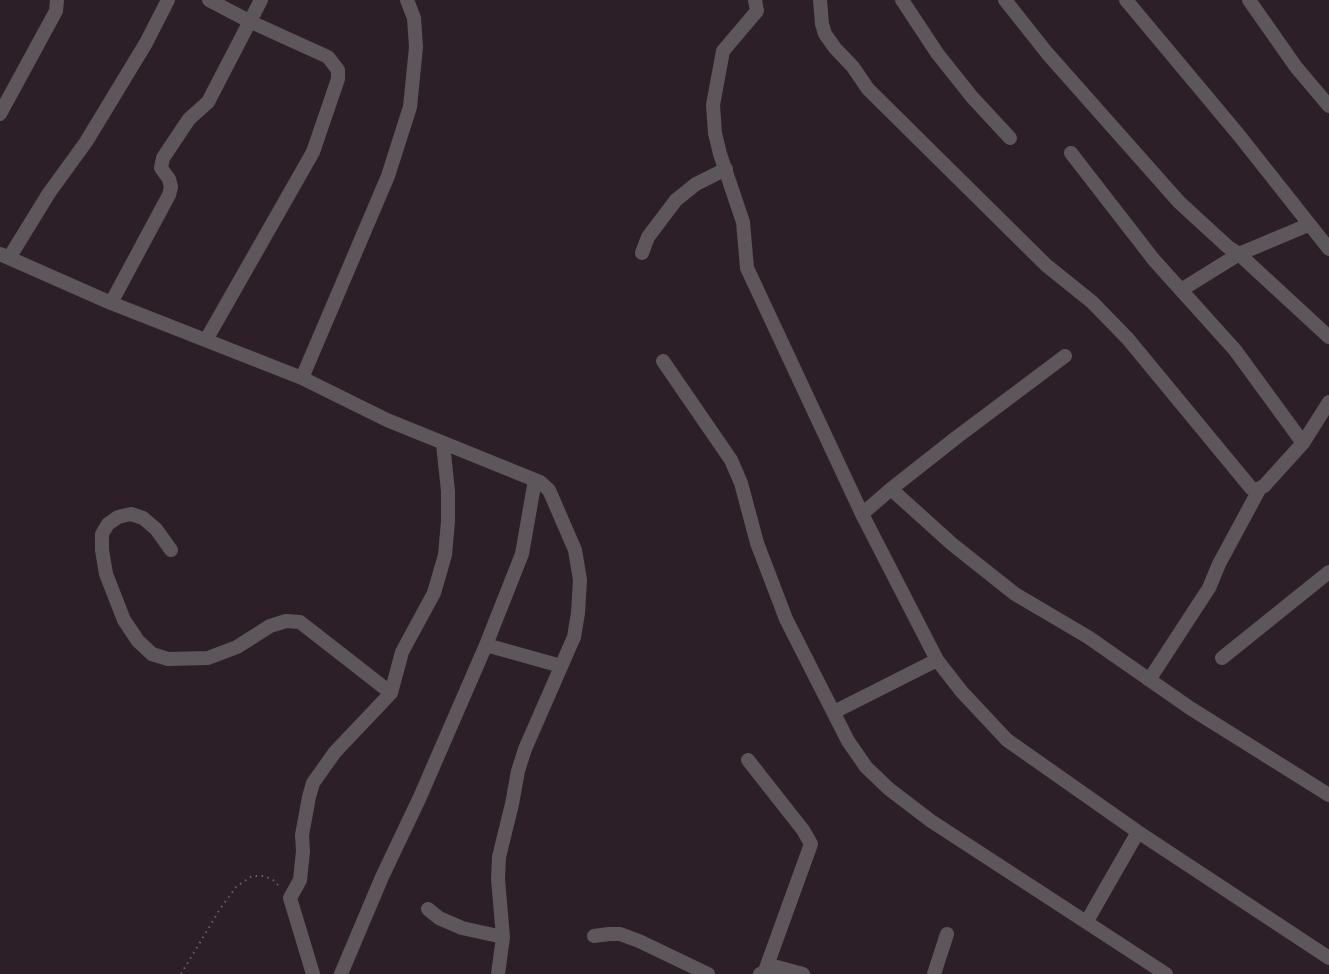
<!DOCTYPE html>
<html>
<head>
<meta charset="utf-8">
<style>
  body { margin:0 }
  canvas { display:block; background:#2d1f28 }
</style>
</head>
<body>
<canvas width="1329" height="974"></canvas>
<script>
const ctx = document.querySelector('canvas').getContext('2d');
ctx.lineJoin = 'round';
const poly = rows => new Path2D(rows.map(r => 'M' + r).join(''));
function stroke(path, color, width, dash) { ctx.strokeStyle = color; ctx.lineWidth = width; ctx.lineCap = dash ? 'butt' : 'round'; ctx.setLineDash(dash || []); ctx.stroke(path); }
stroke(poly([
  [181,974,220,909,236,887,252,876,264,876,273,880,281,888]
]), '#6b5f66', 2, [1.5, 4.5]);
stroke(poly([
  [755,0,757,11,723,51,713,105,715,133,720,154,743,222,747,268,862,514,937,660,962,692,1007,740,1138,832,1329,958],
  [820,0,822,24,825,34,835,48,853,67,868,89,1046,265,1092,302,1128,339,1251,488,1256,490,1264,486,1303,443,1329,402],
  [902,0,937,53,972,97,1010,138],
  [1005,0,1047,53,1179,202,1228,247,1239,254,1329,337],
  [1126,0,1238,134,1329,249],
  [1249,0,1296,67,1329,106],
  [0,114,56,11,57,0],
  [1071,153,1154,260,1235,350,1303,443],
  [642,253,648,237,676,200,696,184,726,169],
  [0,254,111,303,302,378,387,420,540,482,549,490,575,550,580,580,578,613,574,637,525,749,518,771,512,804,499,857,498,879,503,937,498,974],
  [9,258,49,193,86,142,146,43,168,0],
  [1181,290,1239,254,1308,225],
  [111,303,169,195,171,187,169,179,161,168,163,158,189,119,208,102,261,0],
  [206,340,313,152,338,79,338,70,328,57,251,22,209,0],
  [663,361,731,460,741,483,757,543,786,619,848,741,866,767,889,789,931,821,1166,974],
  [302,378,388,176,410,107,416,47,414,18,407,0],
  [891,489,957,437,1065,356],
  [862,514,891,489,952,544,1015,594,1088,637,1190,708,1329,795],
  [171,550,156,529,143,518,131,514,118,517,108,524,102,534,102,550,106,574,124,620,138,641,152,654,168,659,208,658,237,647,270,626,286,621,300,622,391,693],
  [486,645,561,666],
  [1222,658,1329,572],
  [1149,680,1209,588,1219,564,1260,488],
  [834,712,937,660],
  [748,760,803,830,811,844,765,971],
  [428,909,439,918,462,928,503,937],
  [1087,921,1138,832],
  [594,936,609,934,620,934,639,941,708,974],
  [313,974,290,898,300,880,303,851,302,835,309,797,313,783,335,752,391,693,402,652,434,593,445,555,448,521,448,491,443,444],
  [341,974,382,877,420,797,486,645,522,554,535,480],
  [760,974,777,967,803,974],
  [934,974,947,934]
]), '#5d565a', 14);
</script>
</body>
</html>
